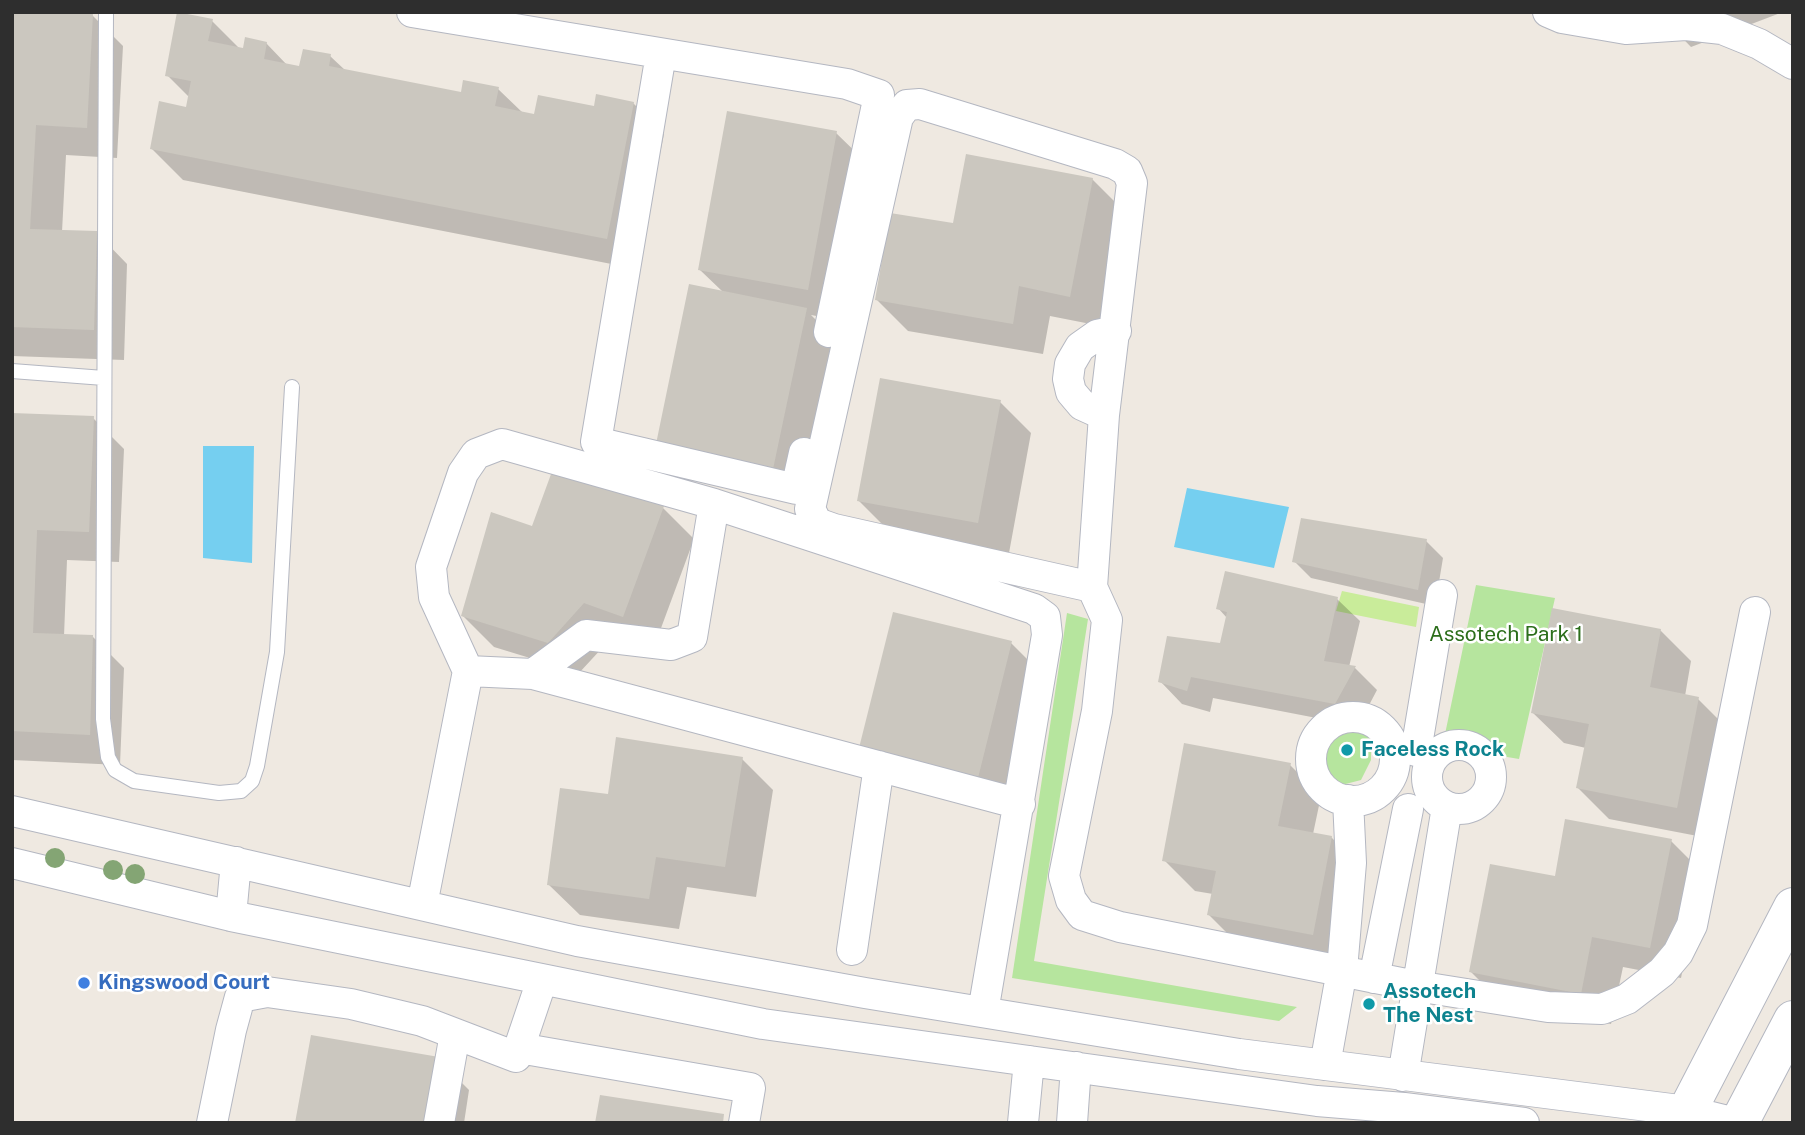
<!DOCTYPE html>
<html>
<head>
<meta charset="utf-8">
<style>
  body { margin:0 }
  #map { position:relative; width:1805px; height:1135px; overflow:hidden; background:#efe9e1; font-family:"Public Sans",sans-serif }
  canvas { display:block }
  .frame { position:absolute; inset:0; border:14px solid #2e2e2e; pointer-events:none }
</style>
</head>
<body>
<div id="map">
<canvas width="1805" height="1135"></canvas>
<div class="frame"></div>
</div>
<script>
const ctx = document.querySelector('canvas').getContext('2d');
ctx.lineJoin = 'round';
function fill(path, color) { ctx.fillStyle = color; ctx.fill(path, 'evenodd'); }
const poly = rows => new Path2D(rows.map(r => 'M' + r).join(''));
function stroke(path, color, width, dash) { ctx.strokeStyle = color; ctx.lineWidth = width; ctx.lineCap = dash ? 'butt' : 'round'; ctx.setLineDash(dash || []); ctx.stroke(path); }
function label(font, color, halo, rows, align = 'center') {
  ctx.font = font + ' "Public Sans",sans-serif'; ctx.lineWidth = 5; ctx.setLineDash([]); ctx.textBaseline = 'middle'; ctx.strokeStyle = halo; ctx.fillStyle = color; for (const [text, x, y, turn = 0] of rows) {
    ctx.save(); ctx.translate(x, y); ctx.rotate((+turn || 0) * Math.PI / 180); ctx.textAlign = isNaN(turn) ? turn : align; if (halo) ctx.strokeText(text, 0, 0); ctx.fillText(text, 0, 0); ctx.restore();
  }
}
fill(poly([
  [1476,585,1555,598,1519,759,1454,748,1444,739],
  [1067,613,1088,619,1034,961,1297,1007,1279,1021,1012,978],
  [1348,725,1371,729,1371,760,1361,780,1334,787,1321,777,1323,744,1333,730]
]), '#b6e59e');
fill(poly([
  [1342,591,1419,607,1416,627,1336,611]
]), '#c9ec9a');
fill(poly([
  [203,446,254,446,252,563,203,558],
  [1187,488,1289,507,1274,568,1174,547]
]), '#75cff0');
fill(poly([
  [12,12,92,15,123,46,117,158,66,155,62,232,97,233,127,264,124,360,12,356],
  [1657,12,1783,12,1691,47],
  [212,21,240,49,245,50,266,43,288,66,301,68,330,56,346,71,462,94,498,89,523,113,535,116,633,103,664,134,637,269,183,180,152,149,188,109,190,98,167,75],
  [836,133,867,163,839,320,811,315,837,341,804,498,688,474,723,292,700,270],
  [1092,179,1123,210,1101,326,1050,316,1043,354,908,331,877,300,954,225],
  [1000,402,1031,433,1009,553,890,532,859,501],
  [12,415,93,418,124,449,119,562,67,560,64,636,93,637,124,668,120,765,12,760],
  [663,508,694,539,654,647,616,633,579,673,494,647,463,616,533,528],
  [1426,541,1443,558,1435,606,1311,578,1294,561],
  [1337,599,1360,621,1349,667,1355,668,1377,690,1358,726,1213,698,1210,712,1182,704,1160,681,1221,645,1227,618,1218,608],
  [1660,630,1691,661,1685,696,1698,699,1729,730,1708,838,1609,819,1578,788,1586,748,1564,743,1533,713],
  [1011,643,1042,674,1008,808,891,778],
  [742,759,773,790,756,897,687,887,679,929,580,915,549,885,609,796],
  [1290,765,1321,796,1313,834,1331,837,1362,868,1344,965,1240,946,1209,915,1213,894,1195,891,1164,860],
  [1671,841,1702,872,1681,978,1623,967,1611,1024,1502,1003,1471,972,1556,878],
  [438,1059,469,1090,464,1123,297,1123]
]), '#0003');
fill(poly([
  [12,12,93,13,87,128,36,125,30,229,97,231,94,330,12,327],
  [177,12,213,19,208,41,243,48,245,37,267,42,264,59,299,66,303,49,331,54,329,66,461,92,463,80,499,87,495,106,534,114,538,95,594,106,596,94,634,102,607,239,150,149,159,101,186,107,191,81,165,76],
  [727,111,837,131,808,290,698,270],
  [966,154,1093,178,1070,297,1019,286,1013,324,875,300,890,213,953,223],
  [689,284,807,308,773,469,656,444],
  [880,378,1001,400,978,523,857,501],
  [12,413,94,416,89,532,37,530,33,633,93,635,90,735,12,731],
  [554,466,664,506,623,617,584,603,548,643,461,616,491,512,532,526],
  [1301,518,1427,539,1418,590,1292,562],
  [1225,571,1338,597,1324,661,1356,666,1335,704,1191,677,1187,691,1158,682,1167,636,1220,643,1227,612,1216,609],
  [1552,608,1661,629,1650,687,1699,697,1677,808,1576,788,1589,724,1531,713],
  [893,612,1012,641,978,778,859,748],
  [616,737,743,757,725,867,656,857,649,899,547,885,560,788,608,794],
  [1184,743,1291,763,1278,826,1332,836,1313,935,1207,915,1216,871,1162,861],
  [1565,819,1672,839,1650,948,1592,937,1581,994,1469,972,1490,864,1555,876],
  [311,1035,439,1057,428,1123,295,1123],
  [600,1095,724,1114,723,1123,595,1123]
]), '#cbc7bf');
const lane = poly([
  [106,12,103,719,108,757,115,770,134,781,219,793,241,791,252,781,257,766,277,652,292,387],
  [12,371,104,378]
]);
const street = poly([
  [412,12,847,84,879,95,829,332],
  [1548,12,1562,18,1626,29,1686,25,1722,29,1759,44,1793,64],
  [661,54,596,442,796,489,804,453],
  [1104,415,1082,405,1071,392,1068,379,1070,364,1080,347,1097,335,1116,331],
  [1092,587,834,529,817,523,810,509,898,117,907,105,920,104,1115,164,1127,171,1132,183,1104,415,1092,587,1107,620,1097,711,1064,876,1071,900,1082,915,1120,927,1416,986,1548,1007,1602,1009,1627,999,1662,972,1678,953,1692,925,1755,612],
  [468,671,434,597,431,567,463,473,476,454,502,444,714,504],
  [533,674,1020,804],
  '1311 759a42 42 0 1 1 84 0a42 42 0 1 1-84 0Z',
  '1427 777a32 32 0 1 1 64 0a32 32 0 1 1-64 0Z',
  [1416,751,1442,595],
  [12,811,577,941,865,993,1239,1054,1687,1111,1736,1123],
  [12,863,231,916,763,1024,1317,1101,1404,1108,1524,1123],
  [422,905,468,671,533,674,586,635,671,645,692,637,714,504,1034,609,1045,617,1047,635,983,1012],
  [231,916,236,862],
  [852,950,879,766],
  [1374,978,1408,809],
  [519,1048,750,1088,744,1123],
  [1325,1065,1342,970,1351,863,1348,800],
  [1403,1076,1447,807],
  [212,1123,231,1030,240,997,267,992,351,1004,422,1021,516,1057,542,980],
  [439,1123,455,1034],
  [1023,1123,1029,1061],
  [1072,1123,1076,1067]
]);
const secondary = poly([
  [1681,1123,1793,907],
  [1739,1123,1793,1020]
]);
stroke(lane, '#b4b7c1', 16);
stroke(street, '#b4b7c1', 32);
stroke(secondary, '#b4b7c1', 40);
stroke(lane, '#fff', 14);
stroke(street, '#fff', 30);
stroke(secondary, '#fff', 38);
ctx.fillStyle = '#84a574';
for (const [x, y] of [
  [55,858],
  [113,870],
  [135,874]
]) { ctx.beginPath(); ctx.arc(x, y, 10, 0, 2 * Math.PI); ctx.fill(); }
for (const [x, y, r, color] of [
  [1347,750,7,"#0f9aa8"],
  [84,983,7,"#3f7fe0"],
  [1369,1004,7,"#0f9aa8"]
]) { const dot = new Path2D(); dot.arc(x, y, r, 0, 2 * Math.PI); ctx.fillStyle = color; ctx.fill(dot); stroke(dot, '#fff', 2.5); }
label('21px', '#2c6e1b', '#fff', [
  ["Assotech Park 1",1506,635]
]);
label('bold 21px', '#0d838f', '#fff', [
  ["Faceless Rock",1361,750],
  ["Assotech",1383,992],
  ["The Nest",1383,1016]
], 'left');
label('bold 21px', '#366cbe', '#fff', [
  ["Kingswood Court",98,983]
], 'left');
</script>
</body>
</html>
